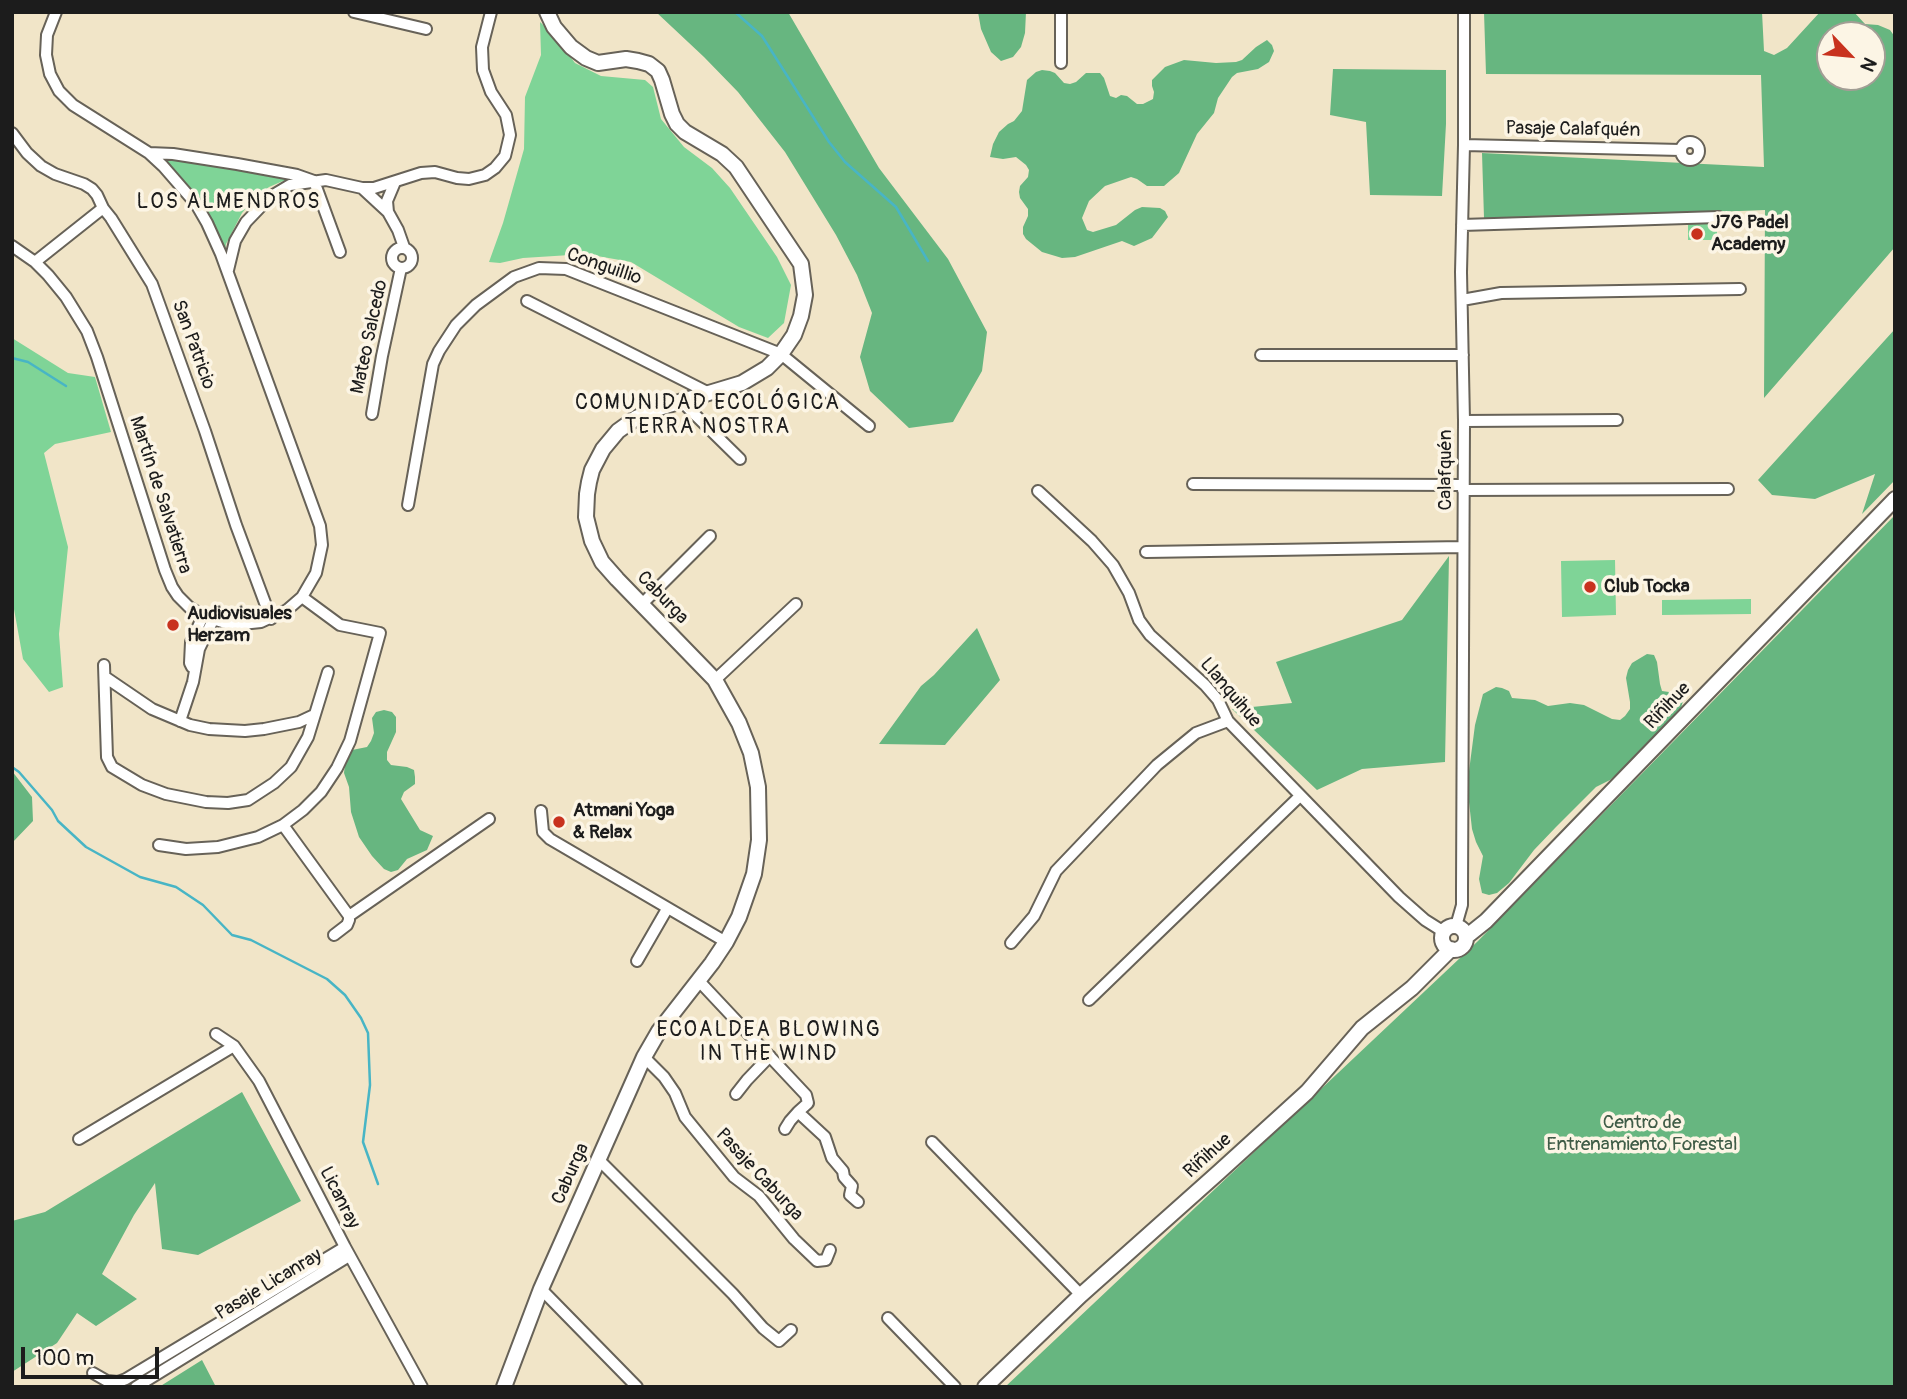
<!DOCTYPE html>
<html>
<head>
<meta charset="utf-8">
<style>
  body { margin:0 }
  #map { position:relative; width:1907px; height:1399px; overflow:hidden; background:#f1e5c8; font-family:Pangolin,sans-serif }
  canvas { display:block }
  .frame { position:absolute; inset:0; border:14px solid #1c1c1c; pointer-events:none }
  .north { position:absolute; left:1816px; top:21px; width:70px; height:70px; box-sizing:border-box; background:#fcf5e5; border:2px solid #a29e95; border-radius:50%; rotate:116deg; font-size:19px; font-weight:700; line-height:28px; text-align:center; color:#1c1c1c }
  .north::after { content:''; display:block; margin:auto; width:24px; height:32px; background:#c8321e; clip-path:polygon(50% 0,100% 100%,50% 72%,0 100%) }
  .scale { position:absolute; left:21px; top:1347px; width:138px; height:32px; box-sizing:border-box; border:4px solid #1c1c1c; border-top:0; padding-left:9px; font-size:21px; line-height:24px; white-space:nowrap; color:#1c1c1c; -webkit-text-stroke:5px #fcf5e5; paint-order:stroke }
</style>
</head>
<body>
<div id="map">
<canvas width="1907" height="1399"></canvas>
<div class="frame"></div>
<div class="north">N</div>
<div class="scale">100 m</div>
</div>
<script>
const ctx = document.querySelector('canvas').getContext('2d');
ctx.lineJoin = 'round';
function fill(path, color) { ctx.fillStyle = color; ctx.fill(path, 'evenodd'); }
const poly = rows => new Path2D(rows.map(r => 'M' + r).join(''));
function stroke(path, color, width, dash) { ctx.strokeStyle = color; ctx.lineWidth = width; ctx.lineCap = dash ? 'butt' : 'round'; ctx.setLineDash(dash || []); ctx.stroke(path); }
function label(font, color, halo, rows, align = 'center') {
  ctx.font = font + ' Pangolin,sans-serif'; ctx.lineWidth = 7; ctx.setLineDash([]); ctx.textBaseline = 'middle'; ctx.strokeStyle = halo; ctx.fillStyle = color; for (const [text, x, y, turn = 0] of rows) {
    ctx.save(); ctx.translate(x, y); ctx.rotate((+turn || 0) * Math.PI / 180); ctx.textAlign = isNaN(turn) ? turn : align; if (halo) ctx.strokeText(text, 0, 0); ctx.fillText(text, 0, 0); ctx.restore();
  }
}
fill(poly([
  [540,22,553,34,575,63,601,76,645,80,653,87,661,119,684,147,712,168,730,188,777,257,791,285,784,323,768,338,739,327,631,262,586,254,523,258,500,263,489,262,503,223,524,149,525,97,541,55],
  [157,159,201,163,302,179,283,181,269,187,255,198,242,213,226,244,225,252],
  [1688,224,1717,224,1717,240,1688,240],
  [12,338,68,373,95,377,111,432,55,444,44,453,68,547,59,634,63,687,49,692,23,659,12,598],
  [1615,560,1616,615,1562,617,1561,561],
  [1751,599,1751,614,1662,615,1662,600]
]), '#7fd497');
fill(poly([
  [656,12,788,12,879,168,948,259,987,332,982,371,953,422,909,428,870,391,860,357,872,313,857,275,836,235,785,152,738,92,704,57],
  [978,12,1026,12,1025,33,1021,47,1013,57,1001,61,991,52,981,29],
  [1484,12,1762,12,1764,51,1774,55,1787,48,1820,12,1854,12,1865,24,1878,25,1890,30,1895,37,1895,247,1764,398,1765,210,1540,219,1484,218,1482,153,1764,167,1761,75,1486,74],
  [1830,35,1872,35,1872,77,1830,77],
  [1267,40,1272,45,1274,51,1269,62,1258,69,1237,73,1232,77,1218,98,1214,113,1197,134,1179,173,1164,186,1147,186,1137,179,1131,177,1105,186,1089,201,1082,218,1087,230,1093,232,1116,225,1135,210,1142,207,1160,208,1165,211,1168,217,1152,238,1134,246,1122,241,1075,257,1062,258,1042,252,1026,239,1023,234,1023,227,1028,216,1028,209,1020,198,1019,192,1020,186,1028,177,1029,170,1026,165,1016,157,1003,159,990,157,993,144,999,132,1008,124,1014,121,1022,111,1027,80,1036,72,1042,70,1050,71,1055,73,1064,83,1070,84,1076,82,1086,73,1100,73,1104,78,1110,96,1116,98,1121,95,1127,96,1137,104,1143,104,1153,99,1154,92,1152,86,1152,80,1165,67,1184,60,1216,63,1236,62,1242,60,1256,47],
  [1333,69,1446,70,1446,124,1442,196,1370,195,1366,122,1330,115],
  [1895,329,1895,480,1862,514,1875,474,1815,499,1772,495,1758,480],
  [1895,515,1895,1387,1005,1387,1478,941],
  [1449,556,1445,762,1362,769,1317,790,1232,709,1292,703,1276,662,1402,620],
  [977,628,1000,680,945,745,879,744,921,686,934,675],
  [1647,654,1654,655,1657,662,1660,684,1662,691,1669,692,1676,690,1682,694,1683,701,1681,708,1673,716,1666,729,1639,756,1610,780,1596,787,1556,827,1534,850,1509,883,1497,893,1489,895,1482,893,1479,879,1483,856,1476,842,1472,829,1468,793,1469,771,1475,725,1483,694,1496,687,1502,688,1509,691,1512,698,1535,700,1548,706,1570,703,1584,705,1612,719,1620,720,1625,716,1630,709,1630,702,1626,678,1628,670,1632,663],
  [384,710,392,712,396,717,396,732,387,752,387,760,391,765,407,767,414,770,415,777,415,784,404,792,401,799,420,830,433,836,427,850,407,859,398,870,391,872,384,869,372,856,359,837,351,812,349,787,344,773,345,764,352,750,367,747,371,741,374,733,372,718,376,712],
  [12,771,32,797,33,821,12,843],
  [242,1092,301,1201,198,1255,162,1249,155,1183,134,1215,102,1274,137,1299,96,1326,77,1313,57,1343,12,1372,12,1221,45,1212],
  [202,1360,216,1387,159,1387]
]), '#67b680');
stroke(poly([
  [735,12,762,36,829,142,845,162,896,207,928,261],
  [12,358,28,362,66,386],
  [12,767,19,772,52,810,58,821,86,847,140,877,176,887,203,905,232,935,251,940,327,979,345,995,361,1018,368,1033,370,1085,363,1142,378,1184]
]), '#48b5c5', 2.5);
const street = poly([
  [354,12,426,29],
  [1061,12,1061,63],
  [12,133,27,153,41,166,55,174,84,184,92,189,97,195,103,208,111,218,152,284,205,431,236,525,271,619],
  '1681 151a9 9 0 1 1 18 0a9 9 0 1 1-18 0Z',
  [1464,145,1681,150],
  [149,153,173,154,237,164,297,175,314,181,340,252],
  [362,188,388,212,398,230,404,247],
  [388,212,387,201,395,182],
  [1462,225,1719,217],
  [12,246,35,262,48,275,66,297,87,331,97,357,165,570,172,587,178,596,189,607,203,616,232,625,261,622,287,610,302,597,316,573,322,545,320,526,221,254,207,223,196,204,163,166,149,153,73,105,59,91,50,74,46,55,47,35,56,12],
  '392 258a10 10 0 1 1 20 0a10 10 0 1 1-20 0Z',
  [35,262,103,208],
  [228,270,235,241,246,222,270,197,290,185,326,180,362,188,374,188,421,173,435,172,457,178,469,179,485,175,495,168,505,156,510,135,506,115,491,92,483,70,482,47,491,12],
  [1462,300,1501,293,1740,289],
  [527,301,709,393],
  [1261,355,1463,355],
  [681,401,740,459],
  [372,414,382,356,401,268],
  [1464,421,1617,420],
  [1193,484,1463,485],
  [1463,490,1728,489],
  [1038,491,1092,541,1113,565,1129,593,1139,620,1150,635,1205,685,1218,700,1228,721,1399,897,1425,920,1444,932],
  [408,505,433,364,439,351,456,325,476,305,514,277,539,268,566,269,781,354,869,426],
  [1146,552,1463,547],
  [641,605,710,536],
  [104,665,107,757,112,767,142,785,166,794,206,802,228,803,248,800,274,783,291,767,308,737,328,672],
  [192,667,190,663,191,642,203,616],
  [105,677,152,709,190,725,209,729,245,731,264,729,299,722,314,715],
  [715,680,796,604],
  [180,721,193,682,199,649,213,620],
  [541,811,543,832,550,839,726,942],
  [283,825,349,916,349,920,347,925,334,935],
  [159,845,186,849,218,847,258,837,283,825,303,810,321,792,337,768,350,741,380,633,340,625,302,597],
  [349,916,489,819],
  [1456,926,1462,905,1462,890,1464,421,1461,272,1464,145,1464,12],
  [1011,943,1034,916,1056,871,1157,765,1196,733,1228,721],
  [637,961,667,909],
  [699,981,806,1095,808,1103,798,1112,825,1137,832,1158,843,1171,844,1177,852,1186,850,1195,858,1202],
  [1089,1000,1300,796],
  [216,1034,234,1046,259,1081,345,1247,422,1387],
  [644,1057,664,1077,675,1093,685,1117,734,1177,759,1196,794,1239,817,1261,826,1260,830,1250],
  [736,1094,747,1080,770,1056],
  [785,1129,790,1121,798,1112],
  [79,1139,234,1046],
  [932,1142,1081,1295],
  [599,1160,733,1294,763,1328,779,1341,791,1330],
  [541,1289,637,1387],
  [888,1318,955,1387],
  [93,1373,107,1381,118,1382,126,1379,345,1247],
  [136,1387,349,1256]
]);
const secondary = poly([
  '1442 938a12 12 0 1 1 24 0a12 12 0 1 1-24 0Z',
  [1466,937,1486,921,1895,499],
  [504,1387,541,1289,644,1057,659,1031,712,963,726,942,739,917,754,874,759,840,758,787,751,753,739,723,715,680,617,579,602,562,592,541,586,517,587,494,589,482,592,470,603,449,618,431,636,418,659,408,742,383,767,368,781,354,794,335,801,316,805,295,801,264,736,167,722,154,685,132,677,124,672,114,662,80,658,71,649,64,638,61,626,59,598,63,586,58,571,47,554,27,547,12],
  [985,1387,1081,1295,1219,1172,1307,1092,1362,1028,1412,988,1451,949]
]);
stroke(street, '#676258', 14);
stroke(secondary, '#676258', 18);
stroke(street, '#fff', 10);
stroke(secondary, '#fff', 14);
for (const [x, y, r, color] of [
  [1697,234,7,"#c8321e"],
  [1590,587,7,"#c8321e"],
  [173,625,7,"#c8321e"],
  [559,822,7,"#c8321e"]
]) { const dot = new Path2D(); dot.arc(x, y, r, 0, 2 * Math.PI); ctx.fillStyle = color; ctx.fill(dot); stroke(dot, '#fcf5e5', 2.5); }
label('19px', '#1c1c1c', '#fcf5e5', [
  ["Pasaje Calafquén",1573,130,1],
  ["Conguillio",604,267,19],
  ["Mateo Salcedo",370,337,-78],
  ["San Patricio",193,345,70],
  ["Calafquén",1446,470,-90],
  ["Martín de Salvatierra",160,495,72],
  ["Caburga",662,598,46],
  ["Llanquihue",1230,693,50],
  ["Riñihue",1668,706,-46],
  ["Riñihue",1208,1156,-42],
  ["Caburga",571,1174,-66],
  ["Pasaje Caburga",759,1175,47],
  ["Licanray",339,1198,63],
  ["Pasaje Licanray",269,1285,-31]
]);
label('bold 19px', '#1c1c1c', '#fcf5e5', [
  ["J7G Padel",1711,223],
  ["Academy",1711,245],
  ["Club Tocka",1604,587],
  ["Audiovisuales",187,614],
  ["Herzam",187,636],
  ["Atmani Yoga",573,811],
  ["& Relax",573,833]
], 'left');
label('19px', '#3f5c47', '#fcf5e5', [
  ["Centro de",1642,1123],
  ["Entrenamiento Forestal",1642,1145]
]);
ctx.letterSpacing = '2px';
label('21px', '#1c1c1c', '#fcf5e5', [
  ["LOS ALMENDROS",229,203],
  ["COMUNIDAD ECOLÓGICA",708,404],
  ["TERRA NOSTRA",708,428],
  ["ECOALDEA BLOWING",769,1031],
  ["IN THE WIND",769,1055]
]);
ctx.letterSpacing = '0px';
</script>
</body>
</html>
